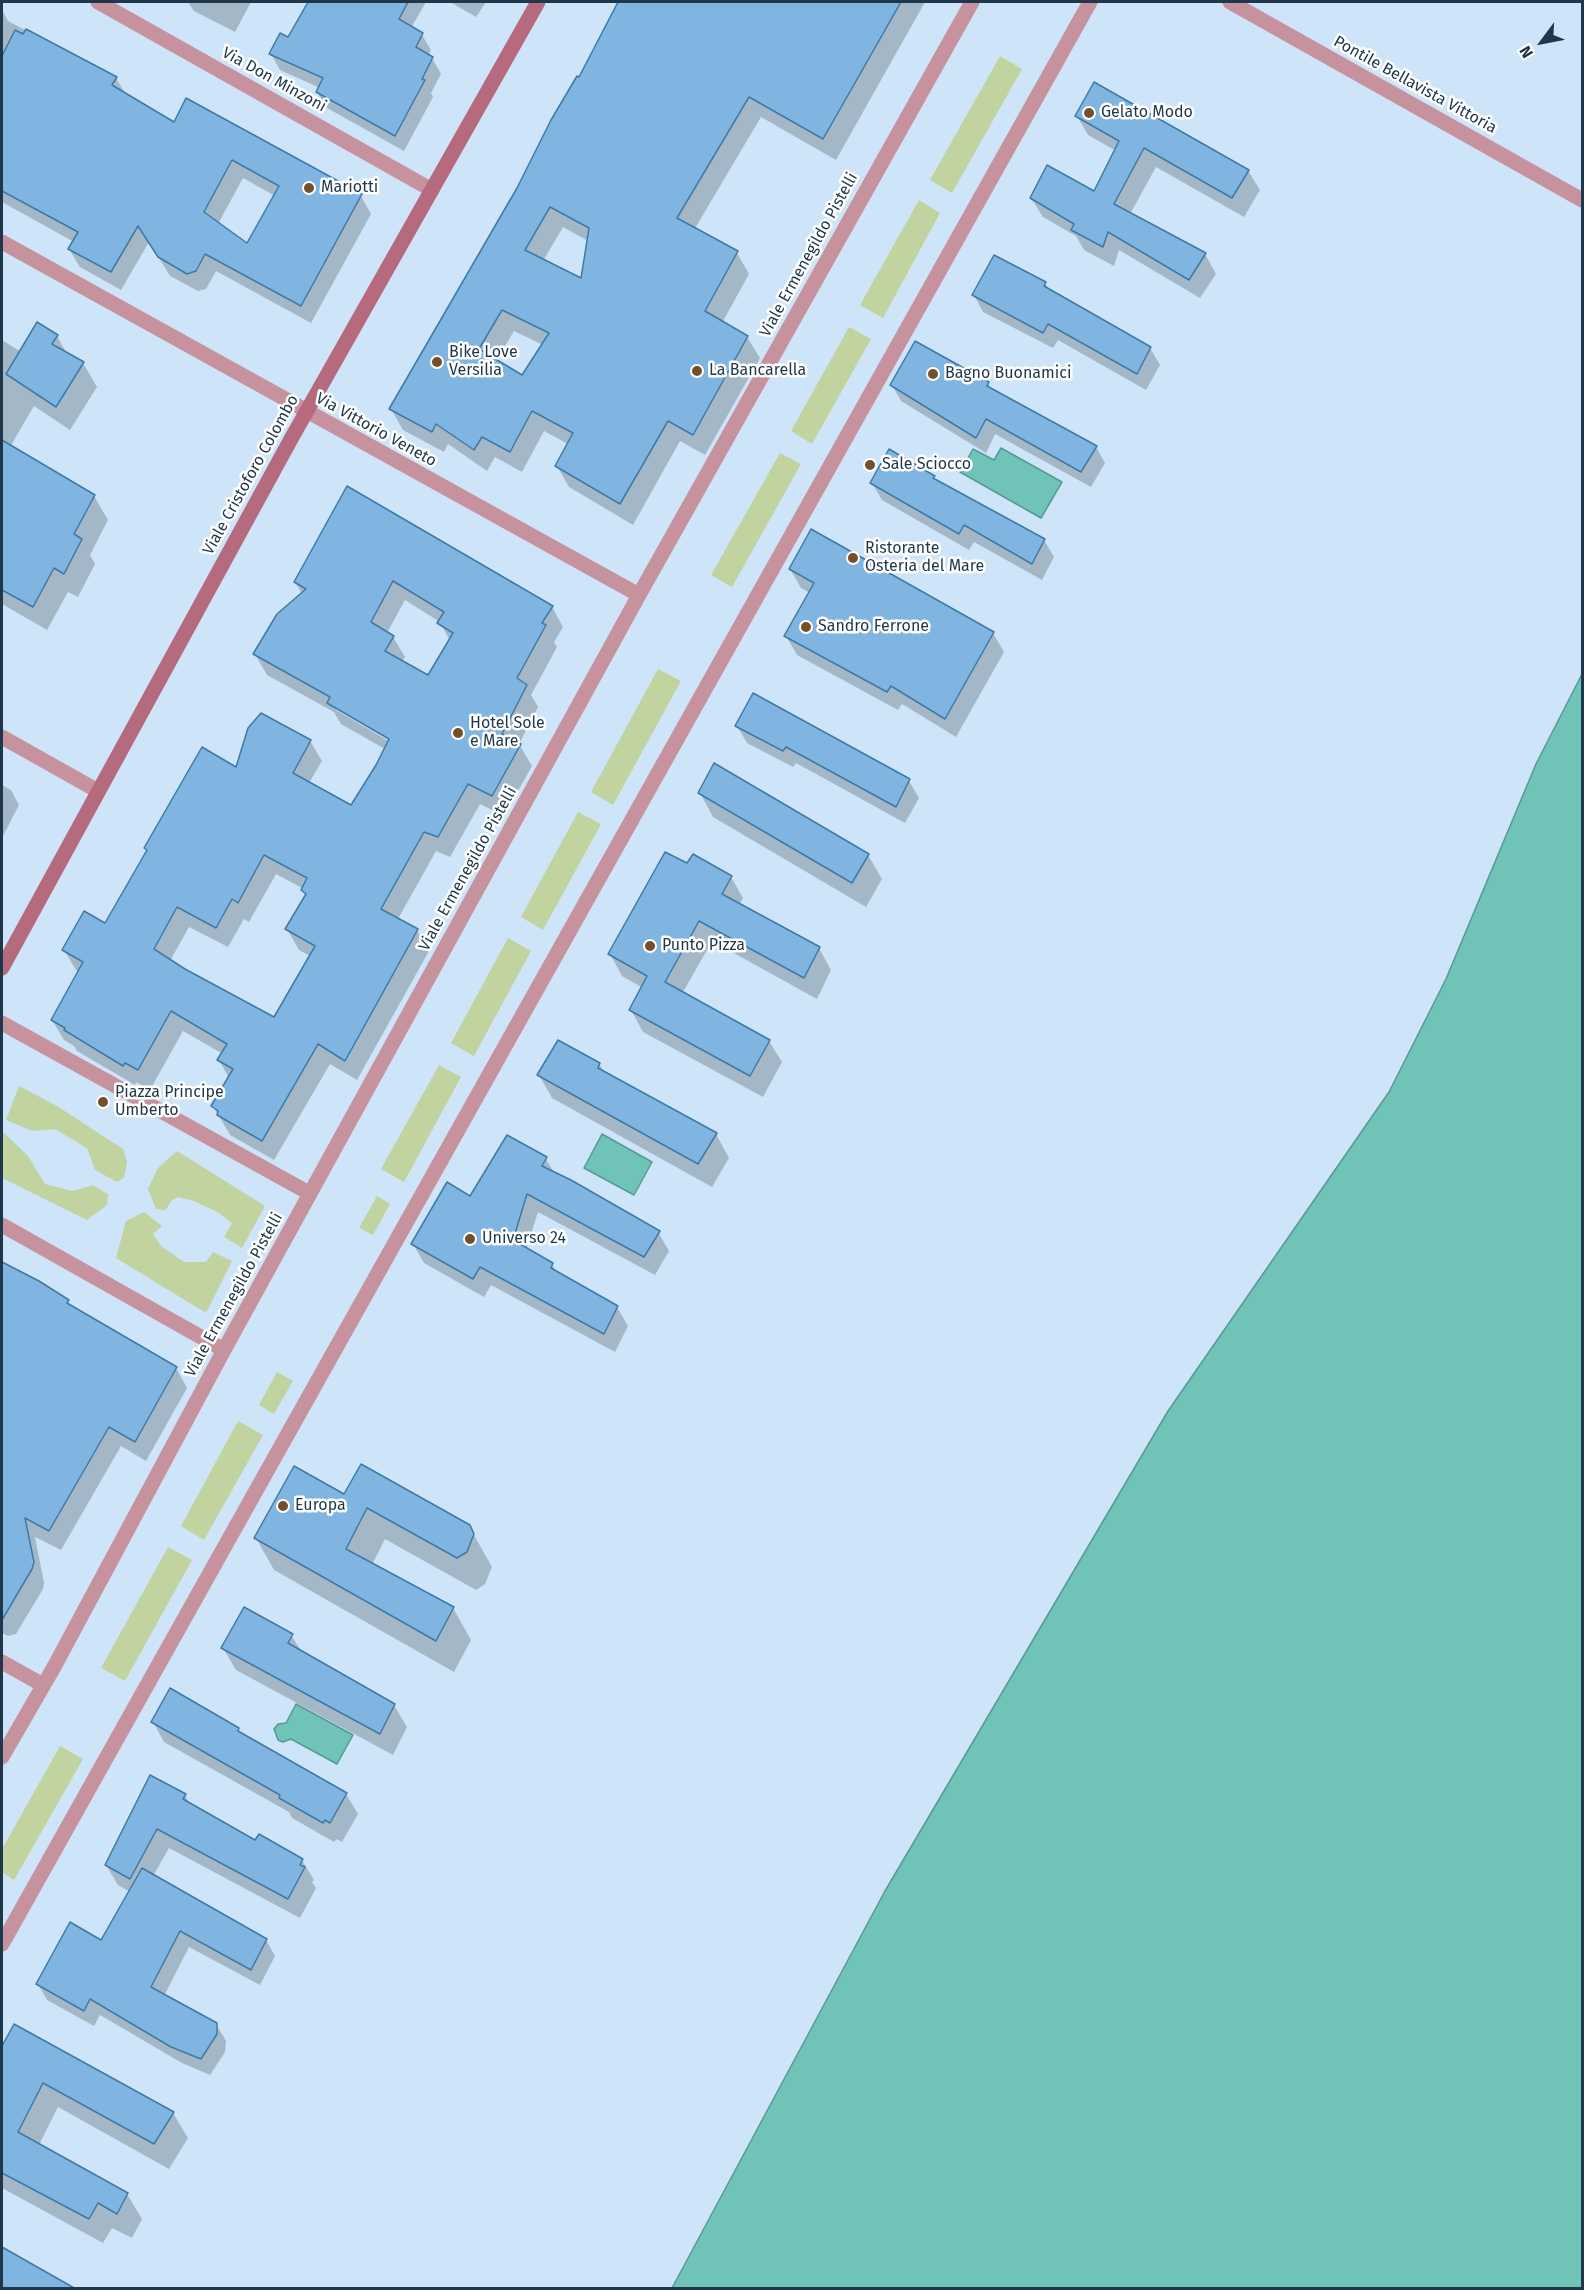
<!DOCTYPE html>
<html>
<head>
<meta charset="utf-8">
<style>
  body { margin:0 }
  #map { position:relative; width:1584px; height:2290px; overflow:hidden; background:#cee5f9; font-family:"Fira Sans",sans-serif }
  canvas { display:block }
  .frame { position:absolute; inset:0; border:3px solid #1e374a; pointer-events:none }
  .north { position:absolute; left:1512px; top:12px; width:60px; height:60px; -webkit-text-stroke:4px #fff; paint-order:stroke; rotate:238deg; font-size:16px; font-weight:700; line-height:24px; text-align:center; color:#1e374a }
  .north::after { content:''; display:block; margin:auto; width:21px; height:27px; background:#1e374a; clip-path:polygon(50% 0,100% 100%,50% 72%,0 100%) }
</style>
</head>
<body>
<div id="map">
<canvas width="1584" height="2290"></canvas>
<div class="frame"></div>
<div class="north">N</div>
</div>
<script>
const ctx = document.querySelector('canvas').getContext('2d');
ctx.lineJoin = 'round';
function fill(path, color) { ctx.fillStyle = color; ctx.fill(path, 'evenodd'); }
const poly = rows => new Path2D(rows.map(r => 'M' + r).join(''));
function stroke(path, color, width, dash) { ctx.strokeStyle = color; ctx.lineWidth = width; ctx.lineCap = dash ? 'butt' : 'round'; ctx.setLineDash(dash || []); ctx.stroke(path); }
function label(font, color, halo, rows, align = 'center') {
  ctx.font = font + ' "Fira Sans",sans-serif'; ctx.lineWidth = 5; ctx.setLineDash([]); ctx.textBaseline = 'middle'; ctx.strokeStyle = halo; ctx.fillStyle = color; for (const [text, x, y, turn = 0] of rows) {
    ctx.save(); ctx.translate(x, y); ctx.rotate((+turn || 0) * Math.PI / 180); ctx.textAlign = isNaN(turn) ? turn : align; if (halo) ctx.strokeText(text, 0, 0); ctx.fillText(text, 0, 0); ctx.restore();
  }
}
fill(poly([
  [1000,56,1022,69,952,193,930,180],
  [919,200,940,213,883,318,860,305],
  [849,327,871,339,812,444,791,431],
  [780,453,801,464,732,587,711,575],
  [658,669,681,681,613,805,591,792],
  [578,812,601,824,543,930,521,917],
  [508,938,531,951,474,1056,451,1043],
  [439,1065,461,1077,404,1182,381,1169],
  [19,1086,57,1106,123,1149,127,1162,124,1178,117,1182,95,1170,87,1148,55,1129,33,1131,6,1120],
  [2,1131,28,1156,45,1184,73,1191,93,1185,108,1194,107,1205,87,1220,2,1178],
  [177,1151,265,1206,242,1248,224,1237,232,1223,219,1213,194,1201,178,1197,171,1201,166,1210,156,1209,148,1189,158,1168],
  [377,1196,390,1204,373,1235,359,1228],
  [144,1212,162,1226,153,1234,161,1246,184,1262,206,1262,213,1252,232,1261,206,1313,116,1258,126,1221],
  [277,1372,293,1381,274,1414,259,1405],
  [238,1421,263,1435,204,1540,181,1526],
  [168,1547,192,1560,125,1681,101,1668],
  [60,1746,83,1759,14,1880,2,1872,2,1849]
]), '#c1d39f');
const water = poly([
  [1001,448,1062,482,1041,518,960,472,973,449,994,460,1001,448],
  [1582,674,1582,2288,672,2288,885,1891,1168,1411,1389,1092,1446,979,1536,764,1582,674],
  [602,1134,652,1162,634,1195,584,1168,602,1134],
  [296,1704,353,1735,337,1764,291,1739,283,1742,278,1740,274,1729,278,1724,286,1723,296,1704]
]);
fill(water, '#6fc3b7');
stroke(water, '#579996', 1.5);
fill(poly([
  [188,2,251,2,235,32,194,11],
  [330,2,426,2,411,28,422,35,431,50,428,56,432,58,441,74,431,93,433,97,404,151,327,108,317,92,320,88,280,70,271,54,289,39,319,20],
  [450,2,486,2,476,17],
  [620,2,925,2,836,160,761,117,694,230,737,253,749,274,722,323,747,337,760,358,705,455,680,441,633,525,569,487,557,466,568,444,544,431,522,472,495,457,487,471,448,444,444,452,403,430,391,409,580,79],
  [563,227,588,241,582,280,543,261],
  [514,331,543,345,523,377,496,361],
  [2,10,8,21,116,78,126,95,174,124,361,196,371,214,311,323,216,271,206,289,198,291,170,276,149,242,121,290,80,267,69,249,74,242,2,202],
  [243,178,275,196,248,245,218,224],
  [1094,84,1248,171,1260,190,1244,217,1156,167,1130,214,1205,254,1216,274,1200,298,1119,250,1114,266,1084,250,1076,236,1043,217,1031,198,1095,193,1116,151,1088,135,1077,116],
  [1045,283,1050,292,1150,348,1160,365,1146,390,1058,340,1053,348,983,312,974,295],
  [57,336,67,354,83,363,97,387,70,430,34,406,10,447,94,496,108,520,90,555,95,564,78,597,68,592,47,630,2,604,2,340,21,352],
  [988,383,991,390,1096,447,1105,463,1091,487,995,434,986,453,901,401,892,385],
  [933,477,936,482,1044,540,1054,557,1042,580,974,542,969,550,882,500,872,483],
  [347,488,552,607,563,627,554,642,557,647,531,695,538,707,519,744,532,766,504,816,480,804,450,857,436,851,398,919,417,930,429,951,357,1080,330,1064,274,1160,230,1135,213,1106,229,1078,219,1060,223,1054,183,1031,150,1090,136,1082,135,1085,77,1051,74,1046,64,1040,52,1020,79,972,76,970,64,950,106,925,148,851,146,848,237,770,310,741,322,761,309,783,351,807,377,766,385,749,341,724,334,712,267,675,255,654,302,594,295,582],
  [405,600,440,622,450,641,428,677,402,662,405,657,393,637,387,633],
  [336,707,396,741,394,744,336,710],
  [276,874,302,888,306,896,287,929,299,950,310,956,274,1019,170,961,189,927,228,947,244,919,249,922],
  [812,531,993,633,1004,652,956,737,902,704,898,710,797,655,786,636,810,593,801,588,790,569],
  [737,726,909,781,919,798,905,823,796,763,793,767,747,743],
  [2,785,11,790,19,805,2,838],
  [700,793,868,855,882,879,866,907,713,817],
  [688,864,731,877,743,898,739,905,819,948,831,970,817,999,712,941,682,994,769,1041,782,1062,763,1097,643,1032,631,1010,643,988,622,976,610,954],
  [599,1064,605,1073,716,1134,729,1158,712,1187,552,1098,539,1075],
  [546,1159,555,1174,658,1232,669,1251,655,1275,538,1212,526,1250,552,1264,557,1273,617,1307,628,1326,615,1352,491,1285,484,1297,424,1263,413,1244,471,1198],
  [19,1273,68,1301,71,1308,176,1368,187,1388,146,1461,121,1446,61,1550,35,1537,44,1583,43,1589,16,1634,8,1636,2,1633,2,1316],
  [345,1496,469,1526,492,1567,485,1584,476,1590,385,1539,372,1565,453,1608,471,1640,454,1672,274,1570,256,1538],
  [291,1635,302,1652,394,1705,407,1727,393,1755,236,1670,223,1648],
  [153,1722,238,1729,241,1734,346,1794,358,1814,342,1842,337,1839,334,1842,292,1818,289,1812,164,1742],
  [185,1795,190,1805,256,1842,302,1860,314,1880,312,1882,316,1888,300,1918,169,1848,153,1876,266,1940,275,1956,260,1985,189,1947,164,1996,216,2024,226,2041,225,2052,210,2075,182,2063,100,2015,94,2026,47,2000,38,1984,102,1942,130,1892,118,1885,106,1865],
  [15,2026,173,2113,188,2138,169,2169,58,2107,39,2145,127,2194,142,2219,132,2238,112,2228,103,2243,2,2188,2,2049],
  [2,2249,73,2288,2,2288]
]), '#0003');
const building = poly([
  [308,2,408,2,399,19,423,33,416,47,433,57,422,79,425,80,395,136,316,92,323,78,269,54,280,33,288,37,308,2],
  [618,2,901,2,823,139,749,97,677,218,738,251,705,311,748,336,693,435,668,421,620,504,555,466,573,433,532,411,510,452,482,437,474,450,436,424,432,432,389,409,517,188,551,120,577,76,579,77,618,2],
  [550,207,589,228,581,278,525,250,550,207],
  [502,310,549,333,522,375,479,349,502,310],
  [26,29,117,77,112,85,174,122,186,98,362,194,301,306,205,254,196,271,187,274,158,257,138,226,111,272,68,249,78,232,2,191,2,56,15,30,23,34,26,29],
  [232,160,279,186,247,243,204,212,232,160],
  [1094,82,1249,170,1232,198,1144,148,1114,204,1206,253,1189,280,1108,232,1103,247,1071,230,1074,224,1030,198,1047,165,1094,191,1119,141,1075,116,1094,82],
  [994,255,1046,282,1044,286,1151,347,1137,374,1048,324,1043,333,972,295,994,255],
  [37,322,58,335,52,344,84,362,56,407,6,374,37,322],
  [915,341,989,382,987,386,1097,446,1081,472,986,419,976,438,890,385,915,341],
  [2,440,95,495,74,534,82,539,64,574,54,568,33,607,2,590,2,440],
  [889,449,935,476,933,478,1045,539,1032,564,964,525,959,534,870,483,889,449],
  [347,486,553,606,542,623,546,625,517,678,527,685,502,734,521,744,492,796,468,784,438,837,424,832,381,909,418,929,345,1061,318,1044,262,1141,217,1115,218,1111,211,1106,233,1069,217,1060,227,1044,171,1011,138,1070,125,1063,123,1066,64,1030,65,1028,51,1020,83,962,62,950,84,911,105,923,147,850,144,848,202,747,236,767,248,728,261,713,311,740,293,773,351,805,376,765,389,739,327,703,330,697,253,654,277,614,306,589,294,582,347,486],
  [393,581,444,612,437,623,453,633,428,675,385,651,394,636,371,622,393,581],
  [264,855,307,878,301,890,306,894,285,929,315,946,274,1017,185,969,154,949,177,907,216,928,232,899,238,903,264,855],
  [811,529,994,632,945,719,891,686,887,692,784,636,814,583,789,569,811,529],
  [753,693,910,779,896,807,786,747,783,751,735,726,753,693],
  [714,763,869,854,852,883,698,793,714,763],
  [665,852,687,863,693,854,732,876,722,894,820,947,804,978,699,921,665,982,770,1040,750,1076,629,1010,647,976,608,954,665,852],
  [558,1040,600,1063,598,1068,717,1133,698,1164,537,1075,558,1040],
  [507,1135,547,1157,542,1166,571,1180,660,1231,644,1257,527,1194,513,1240,553,1263,551,1268,618,1306,604,1334,480,1267,473,1279,411,1244,447,1182,470,1196,507,1135],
  [2,1262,39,1281,69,1300,67,1303,177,1367,135,1442,109,1427,49,1531,25,1518,34,1562,32,1569,2,1620,2,1262],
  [361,1464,470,1525,474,1534,467,1552,457,1558,367,1508,346,1549,454,1607,436,1641,254,1538,294,1466,344,1494,361,1464],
  [244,1607,293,1634,288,1643,395,1704,380,1734,221,1648,244,1607],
  [170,1688,239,1728,238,1731,347,1793,330,1823,325,1820,323,1823,279,1798,280,1795,151,1722,170,1688],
  [150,1775,186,1794,183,1799,255,1840,259,1834,303,1859,300,1865,305,1867,288,1899,157,1829,130,1879,105,1865,150,1775],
  [142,1868,267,1939,251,1970,180,1931,151,1987,217,2023,217,2034,201,2059,171,2047,90,1999,84,2011,36,1984,70,1922,101,1940,142,1868],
  [14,2024,174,2112,154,2144,43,2083,18,2132,128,2193,117,2214,98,2203,89,2219,2,2173,2,2046,14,2024],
  [2,2247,76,2289,2,2289,2,2247]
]);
fill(building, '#7fb5e0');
stroke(building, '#3f79a5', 1.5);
stroke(poly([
  [98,2,432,190],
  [1230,2,1582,200],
  [2,242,639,595],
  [2,737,98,791],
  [2,1023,309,1193],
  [2,1225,224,1350],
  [2,1662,43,1685],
  [2,1757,54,1667,224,1350,639,595,972,2],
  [2,1944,1090,2]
]), '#c6929e', 15);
stroke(poly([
  [2,968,291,439,538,2]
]), '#b56a7d', 15);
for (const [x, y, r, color] of [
  [1089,113,6,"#744f2a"],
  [309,188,6,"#744f2a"],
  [437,362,6,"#744f2a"],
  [697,371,6,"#744f2a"],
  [933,374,6,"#744f2a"],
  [870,465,6,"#744f2a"],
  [853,558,6,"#744f2a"],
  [806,627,6,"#744f2a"],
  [458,733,6,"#744f2a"],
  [650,946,6,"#744f2a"],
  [103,1102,6,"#744f2a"],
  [470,1239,6,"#744f2a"],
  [283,1506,6,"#744f2a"]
]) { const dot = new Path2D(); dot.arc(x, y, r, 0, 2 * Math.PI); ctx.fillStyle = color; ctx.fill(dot); stroke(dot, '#fff', 2); }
label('16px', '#1e374a', '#fff', [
  ["Via Don Minzoni",274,80,29],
  ["Pontile Bellavista Vittoria",1415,85,29],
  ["Viale Ermenegildo Pistelli",809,255,-61],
  ["Via Vittorio Veneto",376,430,29],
  ["Viale Cristoforo Colombo",251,475,-61],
  ["Viale Ermenegildo Pistelli",468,869,-61],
  ["Viale Ermenegildo Pistelli",234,1295,-61]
]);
label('16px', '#1e374a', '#fff', [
  ["Gelato Modo",1101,113],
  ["Mariotti",321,188],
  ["Bike Love",449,353],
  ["Versilia",449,371],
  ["La Bancarella",709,371],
  ["Bagno Buonamici",945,374],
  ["Sale Sciocco",882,465],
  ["Ristorante",865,549],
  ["Osteria del Mare",865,567],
  ["Sandro Ferrone",818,627],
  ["Hotel Sole",470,724],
  ["e Mare",470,742],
  ["Punto Pizza",662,946],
  ["Piazza Principe",115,1093],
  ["Umberto",115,1111],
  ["Universo 24",482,1239],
  ["Europa",295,1506]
], 'left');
</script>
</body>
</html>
